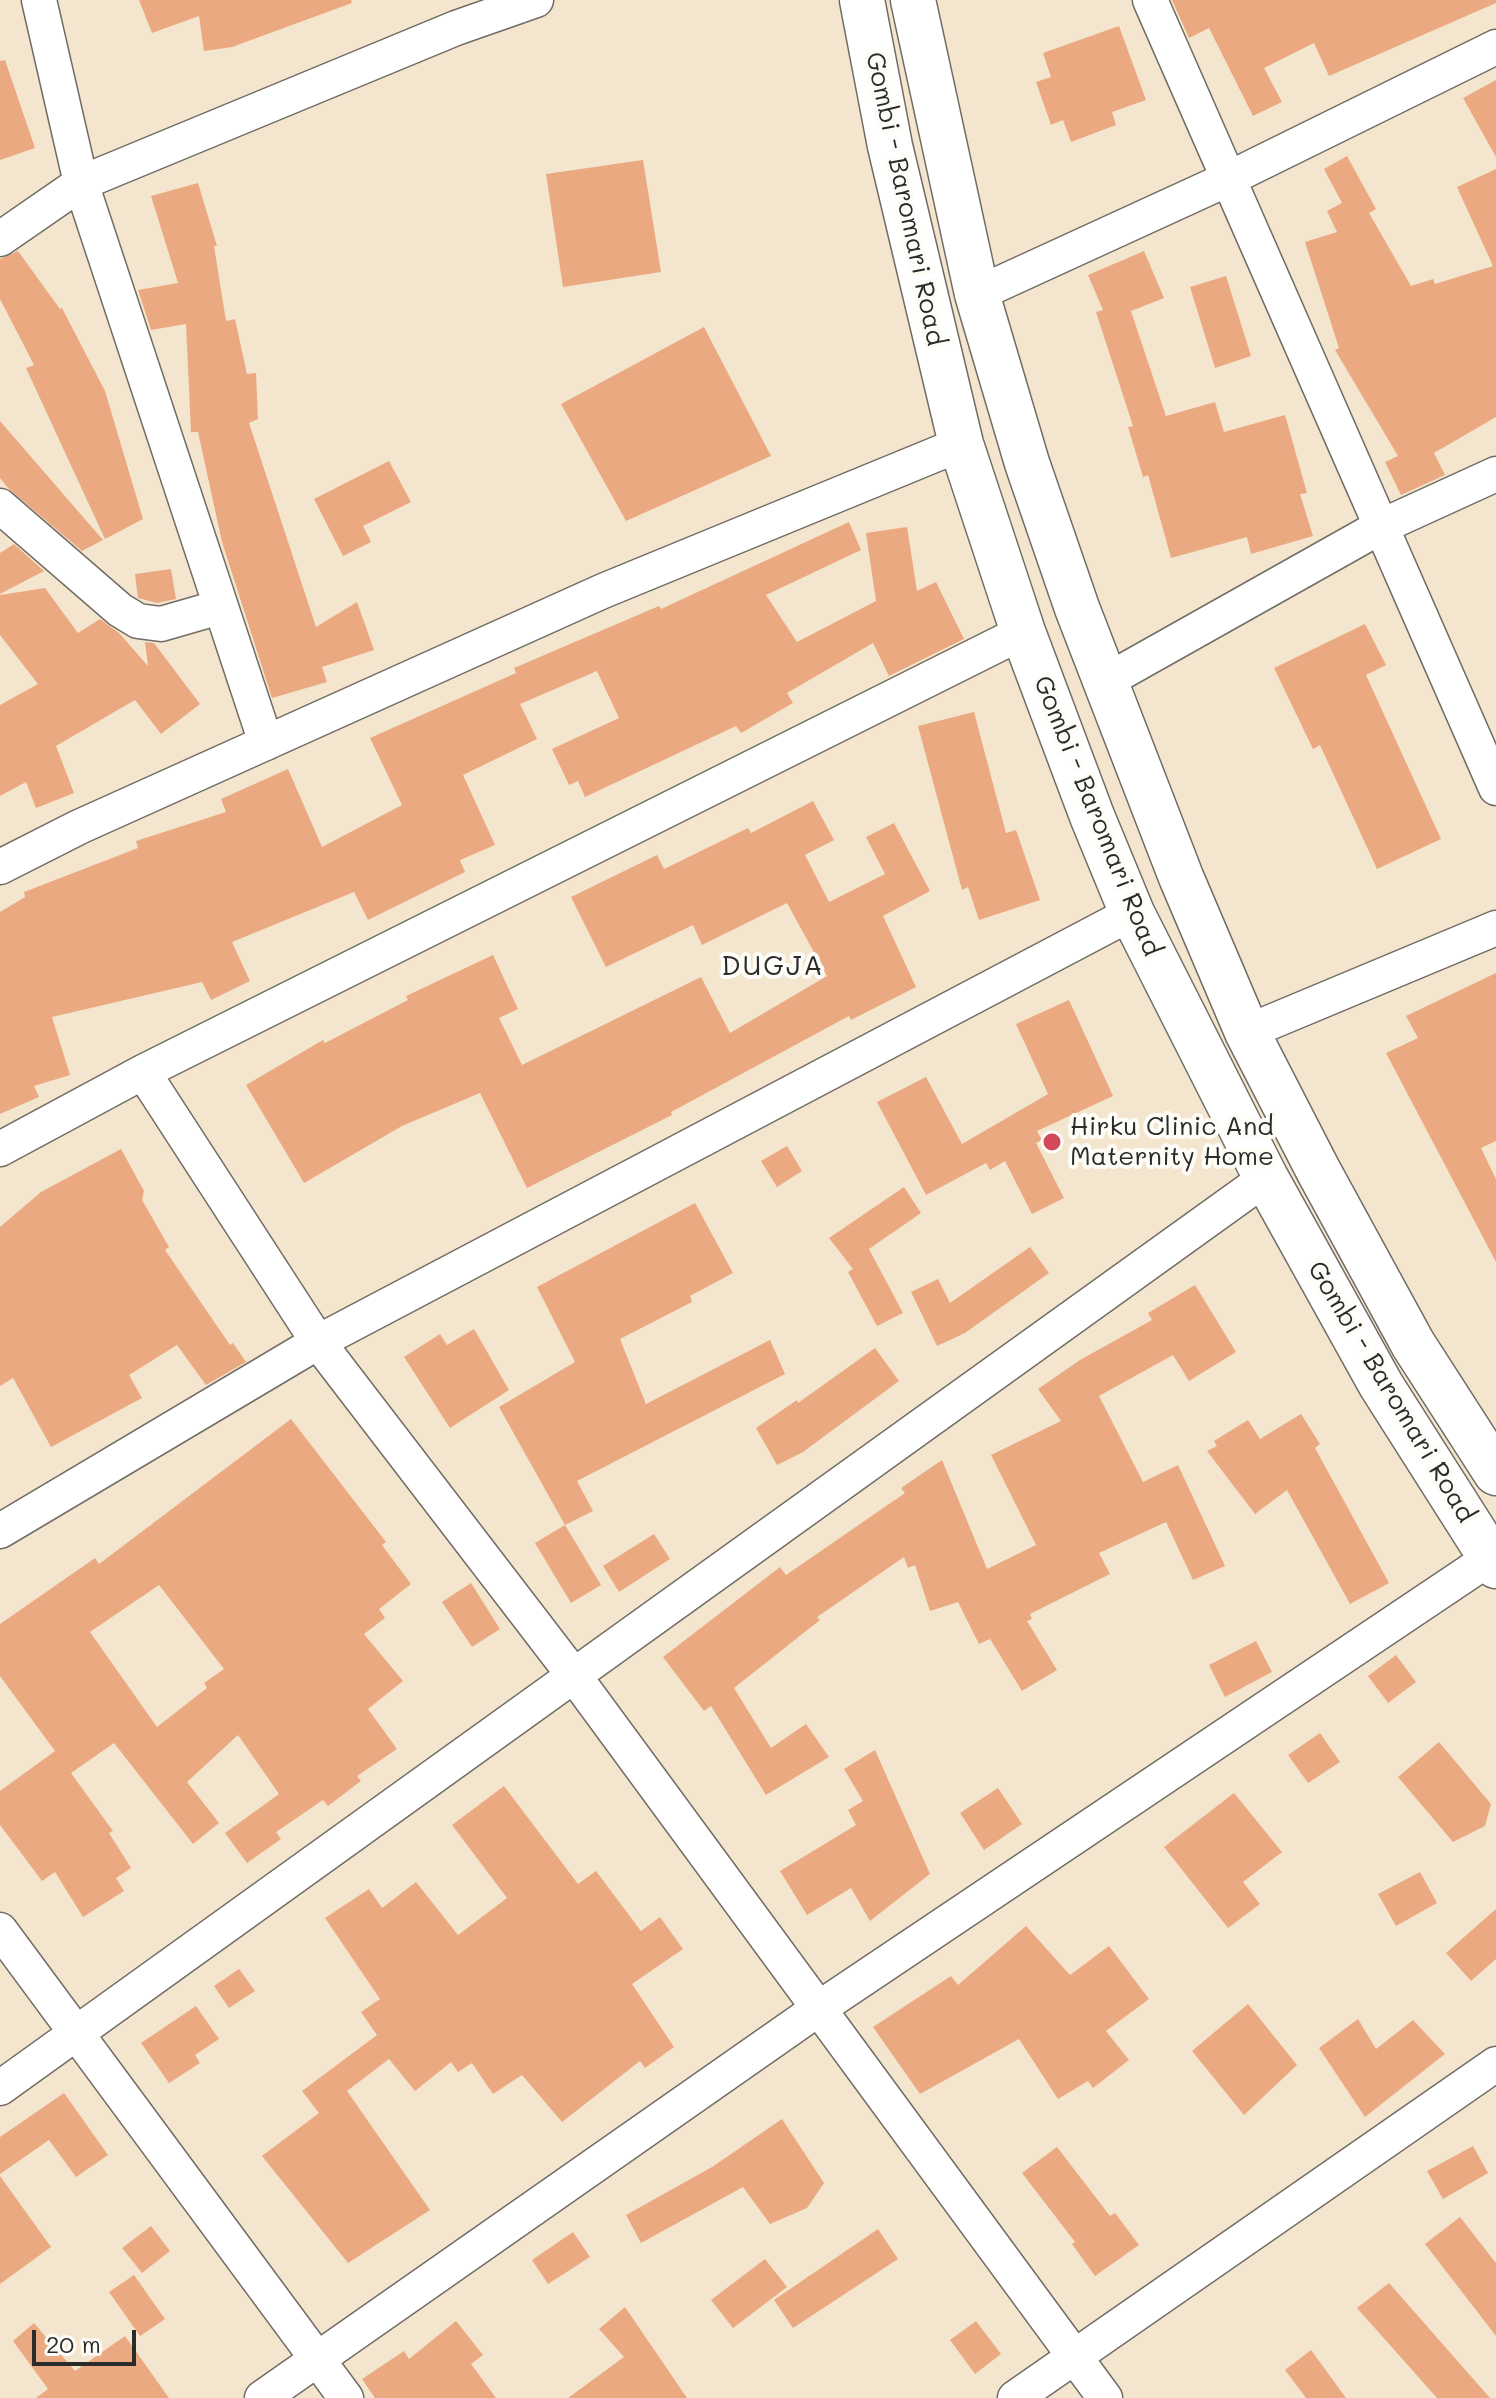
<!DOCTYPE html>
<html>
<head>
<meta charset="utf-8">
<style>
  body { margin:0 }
  #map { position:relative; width:1496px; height:2398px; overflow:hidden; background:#f4e6ce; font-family:Mali,sans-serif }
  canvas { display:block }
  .scale { position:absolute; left:32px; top:2330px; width:104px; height:36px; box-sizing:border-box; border:4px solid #2b2b2b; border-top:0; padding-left:10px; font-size:24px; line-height:28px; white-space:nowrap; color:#2b2b2b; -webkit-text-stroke:6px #fdfcf7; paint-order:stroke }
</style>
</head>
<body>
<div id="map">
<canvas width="1496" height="2398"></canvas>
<div class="scale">20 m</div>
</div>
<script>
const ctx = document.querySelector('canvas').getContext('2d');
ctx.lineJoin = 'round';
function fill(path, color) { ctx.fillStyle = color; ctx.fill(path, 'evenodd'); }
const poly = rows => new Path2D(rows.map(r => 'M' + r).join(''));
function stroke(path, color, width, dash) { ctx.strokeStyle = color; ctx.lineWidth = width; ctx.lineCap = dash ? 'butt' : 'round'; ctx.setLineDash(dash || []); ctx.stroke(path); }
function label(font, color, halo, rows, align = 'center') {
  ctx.font = font + ' Mali,sans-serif'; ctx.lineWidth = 8; ctx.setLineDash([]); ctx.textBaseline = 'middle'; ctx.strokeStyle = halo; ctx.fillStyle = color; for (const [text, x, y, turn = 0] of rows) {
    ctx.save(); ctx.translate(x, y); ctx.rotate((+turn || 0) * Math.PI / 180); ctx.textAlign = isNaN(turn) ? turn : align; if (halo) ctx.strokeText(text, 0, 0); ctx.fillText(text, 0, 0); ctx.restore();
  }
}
fill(poly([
  [139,0,351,0,352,3,232,47,204,51,199,16,152,33],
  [1172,0,1496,0,1496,3,1329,76,1314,43,1264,68,1282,102,1253,116,1209,28,1189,38],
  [1119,26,1146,100,1112,112,1116,125,1071,142,1063,120,1051,125,1036,82,1051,77,1043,53],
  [5,60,35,148,0,160,0,61],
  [1496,80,1496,157,1463,98],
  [1347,156,1376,209,1369,213,1411,286,1433,279,1435,284,1493,266,1457,187,1496,169,1496,417,1434,453,1445,475,1401,495,1385,462,1398,456,1335,350,1339,348,1305,242,1337,232,1327,211,1342,203,1324,169],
  [643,160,661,272,563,287,546,174],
  [198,183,217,246,214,246,226,321,235,319,247,374,256,373,258,419,249,423,316,627,357,602,374,650,322,667,327,682,272,698,222,542,198,432,191,432,186,324,151,330,138,290,178,283,151,196],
  [18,251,60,309,62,308,105,391,143,519,105,539,26,368,34,365,0,299,0,259],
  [1144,251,1164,298,1131,311,1166,416,1215,402,1224,432,1285,415,1307,493,1300,494,1313,536,1251,554,1247,537,1171,558,1148,475,1143,477,1128,427,1133,426,1096,312,1103,310,1088,275],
  [1226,276,1251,356,1215,368,1190,287],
  [704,327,771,456,626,521,561,404],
  [0,421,103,540,82,551,9,489,0,478],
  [389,461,411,502,363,526,371,542,343,556,314,499],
  [849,522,861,550,766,595,797,642,876,601,866,533,907,527,917,591,936,582,964,639,889,676,873,643,787,693,793,703,741,733,736,726,585,797,578,781,569,785,552,749,619,718,597,671,520,704,537,739,463,775,495,845,460,860,465,872,368,920,354,892,232,942,250,981,211,1000,202,982,52,1017,70,1075,34,1086,39,1097,0,1114,0,912,25,897,24,892,138,848,136,841,226,812,221,799,288,769,322,847,402,805,370,738,516,673,514,668,659,606,661,609],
  [14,544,44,571,0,594,0,553],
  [171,569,176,599,157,603,138,598,135,574],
  [45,588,78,633,100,619,119,633,148,666,145,642,154,643,200,704,161,734,135,700,56,746,74,793,36,808,26,782,0,796,0,705,38,684,0,635,0,595],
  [1365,624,1386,665,1366,675,1441,839,1377,869,1320,745,1313,749,1274,668],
  [974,712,1006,833,1016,830,1040,900,979,920,968,887,962,890,918,726],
  [813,801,834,840,805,855,829,902,885,874,866,837,894,823,930,891,883,916,916,987,851,1020,849,1016,671,1112,672,1115,527,1188,480,1093,402,1126,304,1183,246,1085,323,1040,325,1043,408,1000,406,996,493,955,518,1009,499,1018,522,1065,701,977,730,1033,827,976,787,903,702,945,693,925,606,967,571,897,657,855,664,869,748,828,751,833],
  [1496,973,1496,1141,1481,1148,1496,1179,1496,1262,1386,1053,1418,1038,1406,1016],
  [1069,1000,1113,1096,1037,1131,1042,1140,1036,1143,1064,1198,1032,1214,1005,1161,990,1170,986,1163,926,1195,877,1102,926,1077,962,1144,1048,1094,1016,1024],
  [787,1146,802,1171,777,1187,761,1161],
  [121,1149,144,1191,142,1200,169,1247,165,1250,230,1345,233,1343,246,1362,206,1385,177,1345,129,1375,142,1398,51,1447,13,1378,0,1386,0,1227,41,1192],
  [904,1187,921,1213,869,1249,903,1313,877,1326,848,1272,853,1269,829,1238],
  [695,1203,733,1273,690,1296,692,1302,620,1339,646,1404,770,1340,785,1374,577,1481,593,1511,565,1525,499,1407,575,1362,537,1287],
  [1030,1247,1049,1273,965,1333,937,1346,911,1292,938,1279,950,1303],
  [1195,1285,1236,1352,1189,1381,1173,1355,1099,1396,1143,1482,1178,1465,1225,1566,1193,1580,1166,1522,1099,1553,1110,1574,1030,1614,1032,1619,1027,1621,1057,1670,1022,1691,990,1639,979,1644,958,1602,930,1611,915,1565,908,1568,904,1557,817,1617,820,1620,734,1688,771,1748,806,1724,829,1757,766,1795,711,1706,704,1711,663,1657,780,1567,786,1575,905,1493,901,1488,942,1460,987,1569,1036,1545,991,1455,1061,1421,1038,1389,1080,1360,1152,1320,1148,1313],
  [474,1329,509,1390,450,1428,404,1357,440,1334,447,1345],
  [875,1348,899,1381,803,1452,777,1465,756,1428,797,1400,798,1403],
  [1301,1414,1320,1444,1315,1448,1389,1583,1350,1604,1287,1490,1255,1514,1207,1451,1217,1446,1214,1441,1248,1420,1260,1439],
  [291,1419,386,1542,382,1545,411,1584,379,1609,385,1618,364,1634,403,1681,368,1709,397,1749,357,1776,361,1781,328,1806,323,1800,276,1832,281,1839,247,1863,225,1833,279,1794,238,1735,187,1782,219,1823,193,1844,114,1743,71,1773,113,1831,109,1833,131,1868,116,1878,124,1891,83,1917,55,1872,42,1881,0,1825,0,1791,55,1751,0,1676,0,1624,95,1558,99,1564],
  [159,1585,224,1669,204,1683,207,1688,157,1727,90,1632],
  [565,1525,601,1585,571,1603,535,1543],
  [654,1534,670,1559,619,1592,603,1566],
  [471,1583,500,1629,472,1647,442,1602],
  [1256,1641,1272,1672,1225,1697,1209,1665],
  [1396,1655,1416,1682,1388,1703,1368,1676],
  [1320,1733,1340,1762,1308,1783,1288,1755],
  [1439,1742,1491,1804,1485,1826,1453,1842,1398,1777],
  [875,1750,930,1874,870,1921,851,1888,807,1915,780,1871,856,1825,848,1810,863,1801,844,1769],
  [504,1786,578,1884,596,1871,641,1931,660,1917,683,1949,632,1984,674,2047,645,2068,640,2061,562,2122,522,2075,493,2094,472,2063,458,2072,451,2062,415,2091,389,2059,347,2091,430,2210,348,2263,262,2156,319,2113,302,2091,377,2035,361,2012,380,1999,325,1918,369,1889,382,1908,416,1882,458,1935,507,1898,452,1825],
  [998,1788,1022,1824,984,1850,960,1813],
  [1234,1793,1282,1852,1243,1882,1260,1904,1228,1928,1164,1847],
  [1420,1872,1437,1903,1396,1926,1378,1894],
  [1496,1909,1496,1959,1471,1981,1446,1953],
  [1026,1926,1070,1975,1109,1946,1149,1999,1106,2031,1129,2060,1093,2088,1088,2081,1058,2099,1019,2039,920,2094,873,2027,951,1976,958,1985],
  [239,1969,255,1991,229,2008,214,1986],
  [1248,2004,1297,2065,1244,2115,1192,2051],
  [196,2006,219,2039,195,2055,200,2063,169,2083,141,2043],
  [1358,2019,1376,2049,1413,2020,1445,2054,1365,2117,1319,2048],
  [64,2093,108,2155,76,2177,49,2140,0,2174,0,2137],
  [782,2119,824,2183,807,2208,770,2224,743,2187,641,2243,626,2215,712,2167],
  [1473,2146,1488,2173,1443,2199,1427,2171],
  [1057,2147,1110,2216,1115,2213,1139,2245,1095,2276,1072,2244,1075,2242,1022,2173],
  [0,2176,51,2247,0,2284],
  [1460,2217,1496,2263,1496,2336,1425,2244],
  [151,2226,170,2251,142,2273,122,2248],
  [878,2229,898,2259,793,2328,774,2300],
  [573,2232,590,2257,548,2284,532,2260],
  [765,2259,787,2287,733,2328,711,2300],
  [134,2275,165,2319,140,2336,109,2292],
  [1389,2283,1490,2398,1437,2398,1357,2308],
  [625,2307,687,2398,568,2398,624,2357,599,2329],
  [456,2321,483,2355,471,2364,496,2398,375,2398,362,2379,404,2351,409,2359],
  [976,2321,1001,2354,975,2374,950,2340],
  [34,2323,75,2371,125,2336,169,2398,36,2398,48,2389,13,2341],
  [1311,2350,1346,2398,1306,2398,1285,2370]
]), '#eba981');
const street = poly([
  [39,0,81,183,266,743],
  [1150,0,1496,788],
  [0,239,81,183,456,28,536,0],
  [977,294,1230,178,1496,47],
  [0,506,120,610,138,621,161,624,220,607],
  [1106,681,1380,527,1496,474],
  [0,867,79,827,603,591,961,444],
  [1247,1032,1496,928],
  [143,1072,318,1342,575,1677,1105,2398],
  [0,1149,143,1072,1023,632],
  [0,1531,318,1342,1132,913],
  [0,1930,346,2398],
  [0,2088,1266,1178],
  [262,2398,818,2009,1496,1554],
  [1015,2398,1496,2064]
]);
const primary = poly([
  [862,0,890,146,961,444,1023,632,1092,816,1132,913,1266,1178,1381,1385,1496,1566],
  [913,0,977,294,1027,463,1077,608,1181,877,1247,1032,1318,1170,1413,1344,1496,1473]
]);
stroke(street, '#716c64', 37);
stroke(primary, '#716c64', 47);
stroke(street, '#fff', 34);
stroke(primary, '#fff', 44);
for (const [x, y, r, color] of [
  [1052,1142,10,"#d1495b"]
]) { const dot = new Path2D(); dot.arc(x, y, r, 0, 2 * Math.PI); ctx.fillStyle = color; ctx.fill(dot); stroke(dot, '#fdfcf7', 3); }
label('26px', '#2b2b2b', '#fdfcf7', [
  ["Gombi - Baromari Road",905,199,78],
  ["Gombi - Baromari Road",1097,816,68],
  ["Gombi - Baromari Road",1391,1392,59]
]);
label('26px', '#2b2b2b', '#fdfcf7', [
  ["Hirku Clinic And",1070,1127],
  ["Maternity Home",1070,1157]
], 'left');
ctx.letterSpacing = '2px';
label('28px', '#2b2b2b', '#fdfcf7', [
  ["DUGJA",773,966]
]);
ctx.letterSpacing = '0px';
</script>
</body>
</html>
